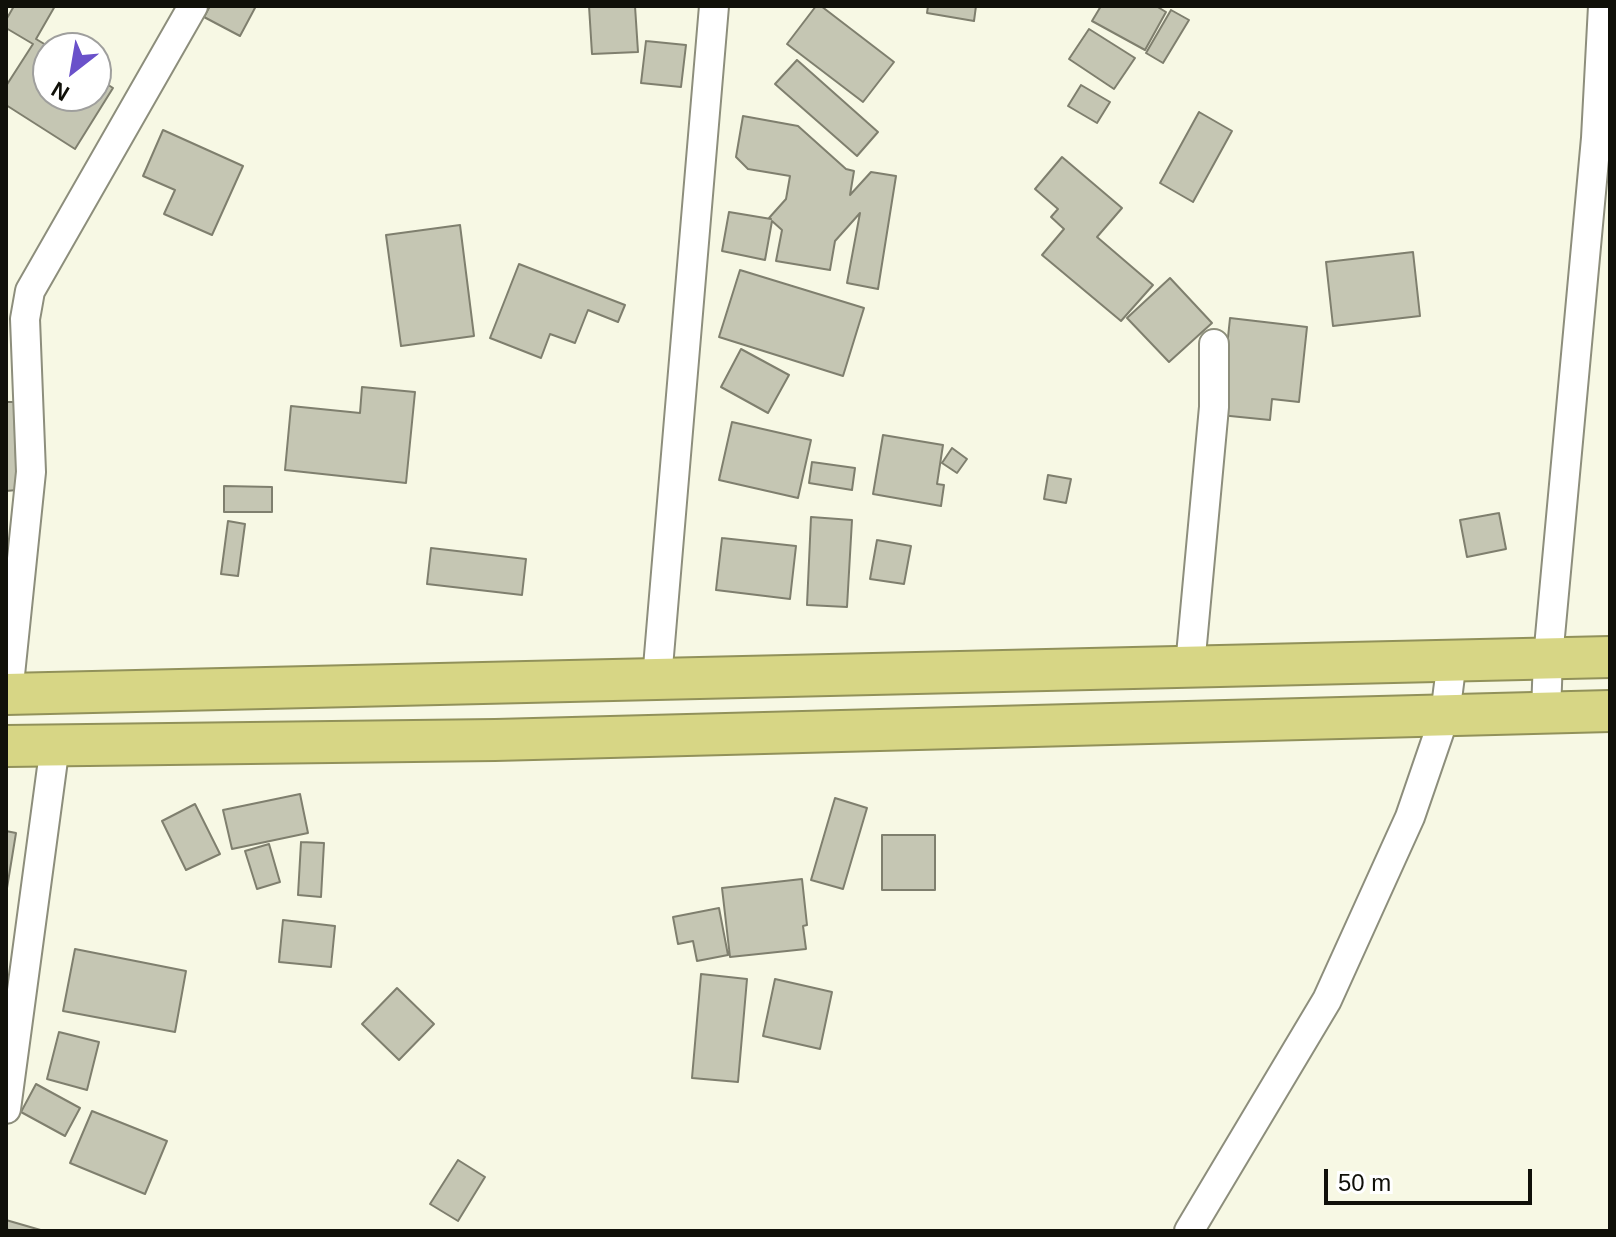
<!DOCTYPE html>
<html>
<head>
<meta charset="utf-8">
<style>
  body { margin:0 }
  #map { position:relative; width:1616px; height:1237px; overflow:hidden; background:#f7f8e4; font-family:Arial,sans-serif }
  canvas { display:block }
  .frame { position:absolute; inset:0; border:8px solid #101009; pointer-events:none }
  .north { position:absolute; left:32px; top:32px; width:80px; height:80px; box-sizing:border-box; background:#fff; border:2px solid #9f9f9d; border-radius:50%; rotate:211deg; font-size:22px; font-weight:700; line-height:32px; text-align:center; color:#101009 }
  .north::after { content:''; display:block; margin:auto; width:28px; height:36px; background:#6a51ca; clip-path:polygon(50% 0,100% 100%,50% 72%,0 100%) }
  .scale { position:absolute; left:1324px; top:1169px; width:208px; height:36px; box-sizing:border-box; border:4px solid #101009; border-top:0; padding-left:10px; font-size:24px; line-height:28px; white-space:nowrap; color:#101009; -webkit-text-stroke:6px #fff; paint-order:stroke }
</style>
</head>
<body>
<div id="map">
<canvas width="1616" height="1237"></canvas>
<div class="frame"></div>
<div class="north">N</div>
<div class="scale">50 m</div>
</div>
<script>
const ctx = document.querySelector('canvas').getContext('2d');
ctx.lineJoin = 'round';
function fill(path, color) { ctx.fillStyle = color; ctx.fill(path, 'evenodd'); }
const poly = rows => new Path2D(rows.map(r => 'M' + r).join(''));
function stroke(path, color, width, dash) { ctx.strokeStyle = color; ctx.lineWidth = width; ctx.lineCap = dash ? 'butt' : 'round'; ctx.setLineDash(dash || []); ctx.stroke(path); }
const building = poly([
  [14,6,55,6,36,39,51,48,48,48,48,96,96,96,96,77,113,88,75,149,6,105,6,86,33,44,6,28,6,20,14,6],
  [210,6,256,6,240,36,204,17,210,6],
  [589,6,635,6,638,52,592,54,589,6],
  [816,6,821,6,894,62,863,102,787,44,816,6],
  [928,6,976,6,974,21,927,13,928,6],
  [1101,6,1156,6,1166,12,1145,50,1092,21,1101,6],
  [1171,10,1189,20,1163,63,1146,53,1171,10],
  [1089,29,1135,58,1114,89,1069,59,1089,29],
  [646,41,686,45,681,87,641,83,646,41],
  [797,60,878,132,857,156,775,84,797,60],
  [1081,85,1110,102,1097,123,1068,106,1081,85],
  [1199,112,1232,131,1193,202,1160,183,1199,112],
  [743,116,798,126,846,169,854,171,850,195,871,172,896,176,878,289,847,283,860,213,835,241,830,270,776,261,782,230,772,221,765,260,722,251,729,212,771,219,769,218,786,199,790,176,748,169,736,157,743,116],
  [163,130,243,166,212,235,164,214,175,190,143,176,163,130],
  [1062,157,1122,208,1097,237,1153,285,1121,321,1042,255,1064,229,1051,217,1058,209,1035,189,1062,157],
  [460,225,474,336,401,346,386,235,460,225],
  [1413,252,1420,316,1333,326,1326,262,1413,252],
  [519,264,625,305,618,322,588,310,575,343,550,334,541,358,490,338,519,264],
  [740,270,864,308,843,376,719,337,740,270],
  [1170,278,1212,323,1169,362,1127,318,1170,278],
  [1230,318,1307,327,1299,402,1272,399,1270,420,1220,415,1230,318],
  [741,349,789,375,768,413,721,387,741,349],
  [362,387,415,392,406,483,285,470,291,406,360,413,362,387],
  [6,402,14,402,17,490,6,491,6,402],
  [732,422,811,440,798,498,719,480,732,422],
  [883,435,943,445,937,484,944,485,941,506,873,494,883,435],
  [952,448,967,459,957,473,942,463,952,448],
  [812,462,855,468,852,490,809,483,812,462],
  [1048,475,1071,479,1066,503,1044,499,1048,475],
  [224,486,272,487,272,512,224,512,224,486],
  [1499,513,1506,549,1467,557,1460,520,1499,513],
  [811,517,852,520,847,607,807,605,811,517],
  [228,521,245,524,238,576,221,574,228,521],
  [722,538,796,546,790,599,716,590,722,538],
  [877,540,911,546,904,584,870,579,877,540],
  [431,548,526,559,522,595,427,584,431,548],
  [300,794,308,833,232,849,223,810,300,794],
  [835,798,867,808,843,889,811,880,835,798],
  [195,804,220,854,186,870,162,821,195,804],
  [6,831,16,833,7,888,6,888,6,831],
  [882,835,935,835,935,890,882,890,882,835],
  [301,842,324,843,321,897,298,895,301,842],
  [269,844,280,882,257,889,245,851,269,844],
  [802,879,807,925,803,926,806,949,730,957,722,888,802,879],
  [719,908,728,955,697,961,693,941,678,944,673,917,719,908],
  [283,920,335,926,331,967,279,962,283,920],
  [75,949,186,971,175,1032,63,1011,75,949],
  [701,974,747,979,738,1082,692,1078,701,974],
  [775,979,832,992,820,1049,763,1036,775,979],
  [397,988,434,1024,399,1060,362,1024,397,988],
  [59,1032,99,1042,87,1090,47,1079,59,1032],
  [36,1084,80,1108,65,1136,21,1112,36,1084],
  [92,1111,167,1141,145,1194,70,1163,92,1111],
  [458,1160,485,1177,458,1221,430,1204,458,1160],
  [6,1220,44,1231,12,1231,6,1229,6,1220]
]);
fill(building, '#c5c6b3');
stroke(building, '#7f7f6e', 2);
const minor = poly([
  [1190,666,1214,407,1214,344],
  [657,679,714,6],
  [8,694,31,472,25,319,30,291,193,6],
  [1546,712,1548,658,1596,138,1603,6],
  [6,1109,55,745],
  [1189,1231,1327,1000,1410,817,1445,715,1452,660]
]);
const highway = poly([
  [6,694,1610,657],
  [6,746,495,740,1610,711]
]);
stroke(minor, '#8d8e7c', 32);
stroke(highway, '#91915a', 44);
stroke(minor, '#fff', 28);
stroke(highway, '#d7d685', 40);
</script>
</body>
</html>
